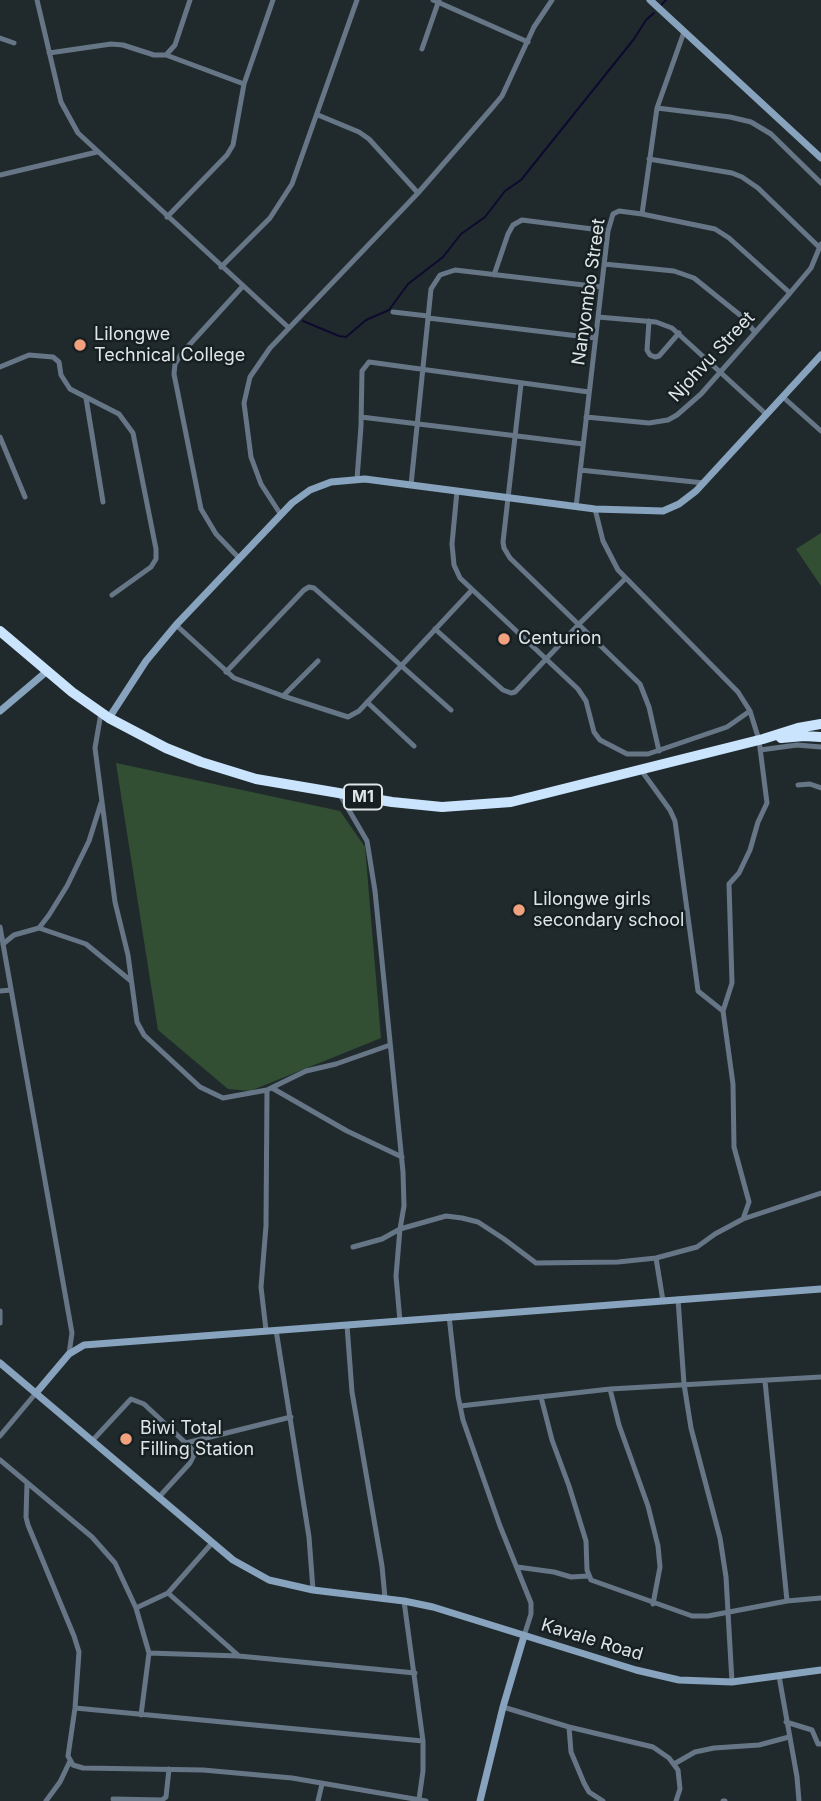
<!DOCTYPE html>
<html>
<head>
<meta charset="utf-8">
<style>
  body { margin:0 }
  canvas { display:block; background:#202a2c }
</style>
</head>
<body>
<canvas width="821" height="1801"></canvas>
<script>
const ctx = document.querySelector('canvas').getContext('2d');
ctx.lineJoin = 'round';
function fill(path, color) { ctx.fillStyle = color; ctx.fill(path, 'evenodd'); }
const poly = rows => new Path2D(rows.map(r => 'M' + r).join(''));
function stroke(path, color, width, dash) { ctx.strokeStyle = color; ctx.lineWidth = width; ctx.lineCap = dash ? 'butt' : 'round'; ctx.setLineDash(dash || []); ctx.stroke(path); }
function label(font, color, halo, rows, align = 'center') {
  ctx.font = font + ' Inter,sans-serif'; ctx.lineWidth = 5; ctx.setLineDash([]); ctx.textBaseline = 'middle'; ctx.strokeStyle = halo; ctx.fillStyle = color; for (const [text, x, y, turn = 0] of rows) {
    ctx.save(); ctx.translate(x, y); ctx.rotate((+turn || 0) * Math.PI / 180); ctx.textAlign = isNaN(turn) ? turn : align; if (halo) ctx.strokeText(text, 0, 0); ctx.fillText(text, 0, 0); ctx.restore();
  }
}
fill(poly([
  [821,533,821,586,796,549],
  [116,763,340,811,365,847,381,1038,250,1091,228,1089,158,1030]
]), '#324f34');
stroke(poly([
  [661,5,666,0],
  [303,321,339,336,346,337,366,320,389,310,408,284,443,257,461,234,485,217,505,191,521,180,634,39,646,20,654,13]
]), '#0e092f', 2);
stroke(poly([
  [37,0,61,102,78,133,289,328],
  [433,0,528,42],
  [0,38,14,43],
  [422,49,439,0],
  [49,53,111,44,123,45,154,55,166,55,175,45,190,0],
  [166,55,244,84],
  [657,108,730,117,751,122,771,134,821,183],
  [318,115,359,132,369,139,418,193],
  [649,159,732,173,742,177,758,188,819,247],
  [0,175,97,152],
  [642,214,657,108,684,32],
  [167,217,227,155,233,145,244,84,273,0],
  [604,264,674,271,694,278,740,315,755,332],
  [221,267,270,218,292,184,357,0],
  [494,275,508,234,513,225,522,220,608,231],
  [393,312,428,316],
  [598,317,656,322,672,328,767,415],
  [428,318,595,338],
  [649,321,647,350,650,355,655,357,659,356,679,333],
  [0,367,29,355,53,357,59,362,61,375,70,389,119,414,133,433,156,549,156,559,151,567,112,595],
  [521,384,503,542,504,548,510,558,640,684,649,707,659,751],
  [783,397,821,431],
  [86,398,103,502],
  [361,417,583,444],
  [586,417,649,423,668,420,677,415,701,394,790,293,811,268,821,244],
  [0,437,25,497],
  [580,470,704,483],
  [357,479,361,426,362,371,369,362,589,392],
  [411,485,431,289,440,275,455,270,601,287],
  [457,491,452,544,454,565,460,578,578,689,586,701,594,732,600,740,627,754,648,754,727,727,750,711],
  [576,507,608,231,613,214,619,211,642,214,715,229,729,238,790,293],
  [595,509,603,541,618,570,738,692,750,711,759,740,767,803,758,822,750,850,739,873,729,884,732,983,723,1011,733,1084,734,1147,749,1202,743,1219],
  [281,515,261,484,251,457,244,403,250,377,270,348,418,193,492,108,502,96,534,27,552,0],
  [239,558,216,534,201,509,174,374,175,364,181,354,243,286],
  [176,625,234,678,283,696,348,717,359,711,471,591],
  [435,629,503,690,511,693,515,692,580,623,625,579],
  [226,672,304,590,309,587,314,588,451,710],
  [283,696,318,661],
  [367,702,414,746],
  [101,713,95,748,115,902,128,955,137,1022,144,1035,200,1087,223,1098,267,1090,306,1071,336,1064,390,1045],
  [760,750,797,745,821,747],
  [641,770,670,810,675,821,698,991,723,1011],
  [798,785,810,784,821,788],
  [339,793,367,841,375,891,403,1172,404,1206,400,1229,382,1239,353,1247],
  [0,927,72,1333,69,1354],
  [39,928,86,944,131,981],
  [3,944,14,935,39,928,49,915,67,886,89,841,101,803],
  [0,991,11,990],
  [272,1088,347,1131,402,1157],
  [656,1258,663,1301],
  [678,1299,684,1384,691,1428,720,1538,726,1577,732,1682],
  [0,1311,0,1323],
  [449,1316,458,1396,463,1420,500,1526,531,1603,531,1614,524,1636],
  [400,1321,396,1276,400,1229,446,1216,462,1218,478,1222,504,1239,536,1263,618,1262,656,1258,697,1247,715,1234,743,1219,821,1193],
  [347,1325,352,1392,382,1566,385,1598],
  [266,1330,261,1287,266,1226,267,1090],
  [276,1330,309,1537,313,1590],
  [765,1381,787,1601],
  [610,1389,619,1425,648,1506,658,1546,660,1567,653,1604],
  [541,1397,552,1440,569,1486,586,1541,587,1570,591,1580,692,1616,708,1616,787,1601,821,1598],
  [460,1406,610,1389,821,1377],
  [0,1436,36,1393],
  [92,1441,131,1399,144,1404,191,1448,194,1455,190,1463,159,1497],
  [186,1443,291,1417],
  [0,1460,92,1537,115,1563,136,1608,149,1653,141,1715],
  [27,1483,26,1517,28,1525,74,1636,79,1652,75,1708,68,1756,73,1765,83,1768,203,1770,292,1778,426,1801],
  [517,1567,554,1572,571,1577,588,1576],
  [168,1593,239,1656],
  [404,1601,423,1741,423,1771,419,1799],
  [136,1608,168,1593,212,1543],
  [149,1653,239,1656,415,1673],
  [779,1676,797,1777,799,1801],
  [503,1707,569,1727,653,1747,669,1758,678,1770,680,1789,676,1801],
  [75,1708,423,1741],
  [786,1722,812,1730,818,1744,821,1744],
  [569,1727,571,1752,584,1783,589,1792,603,1801],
  [674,1764,695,1752,714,1748,759,1745,789,1737],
  [113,1799,162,1800,166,1797,169,1769],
  [46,1801,60,1782,70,1761],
  [318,1801,322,1784],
  [723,1801,725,1801]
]), '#667687', 5);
stroke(poly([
  [650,0,821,158],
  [0,711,46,672],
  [109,718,146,661,176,625,292,503,310,490,331,482,365,479,595,509,663,511,679,504,696,491,821,355],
  [0,1363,233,1560,269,1580,313,1590,404,1601,433,1607,636,1670,679,1680,732,1682,821,1670],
  [36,1393,69,1354,84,1345,821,1289],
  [480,1801,503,1707,524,1636]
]), '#88a3be', 7);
stroke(poly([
  [0,631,72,692,109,718,166,748,201,762,256,779,392,802,442,807,511,802,763,739,798,728,821,724],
  [781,738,804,736,821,737]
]), '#cae4fd', 10);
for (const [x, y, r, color] of [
  [80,345,7,"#f1a17d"],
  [504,639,7,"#f1a17d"],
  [519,910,7,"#f1a17d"],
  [126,1439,7,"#f1a17d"]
]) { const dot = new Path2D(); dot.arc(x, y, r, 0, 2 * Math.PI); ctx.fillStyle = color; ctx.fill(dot); stroke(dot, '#162022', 2.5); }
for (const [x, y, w] of [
  [363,797,38]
]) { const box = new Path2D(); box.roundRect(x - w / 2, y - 12.5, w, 25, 5); ctx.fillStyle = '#162022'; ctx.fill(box); stroke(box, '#e0e6e8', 2); }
label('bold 16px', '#e0e6e8', null, [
  ["M1",363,797]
]);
label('18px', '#e0e6e8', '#162022', [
  ["Nanyombo Street",589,292,-82],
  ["Njohvu Street",712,357,-47],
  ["Kavale Road",592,1640,17]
]);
label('18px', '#e0e6e8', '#162022', [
  ["Lilongwe",94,335],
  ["Technical College",94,356],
  ["Centurion",518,639],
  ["Lilongwe girls",533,900],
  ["secondary school",533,921],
  ["Biwi Total",140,1429],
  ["Filling Station",140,1450]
], 'left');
</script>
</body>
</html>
